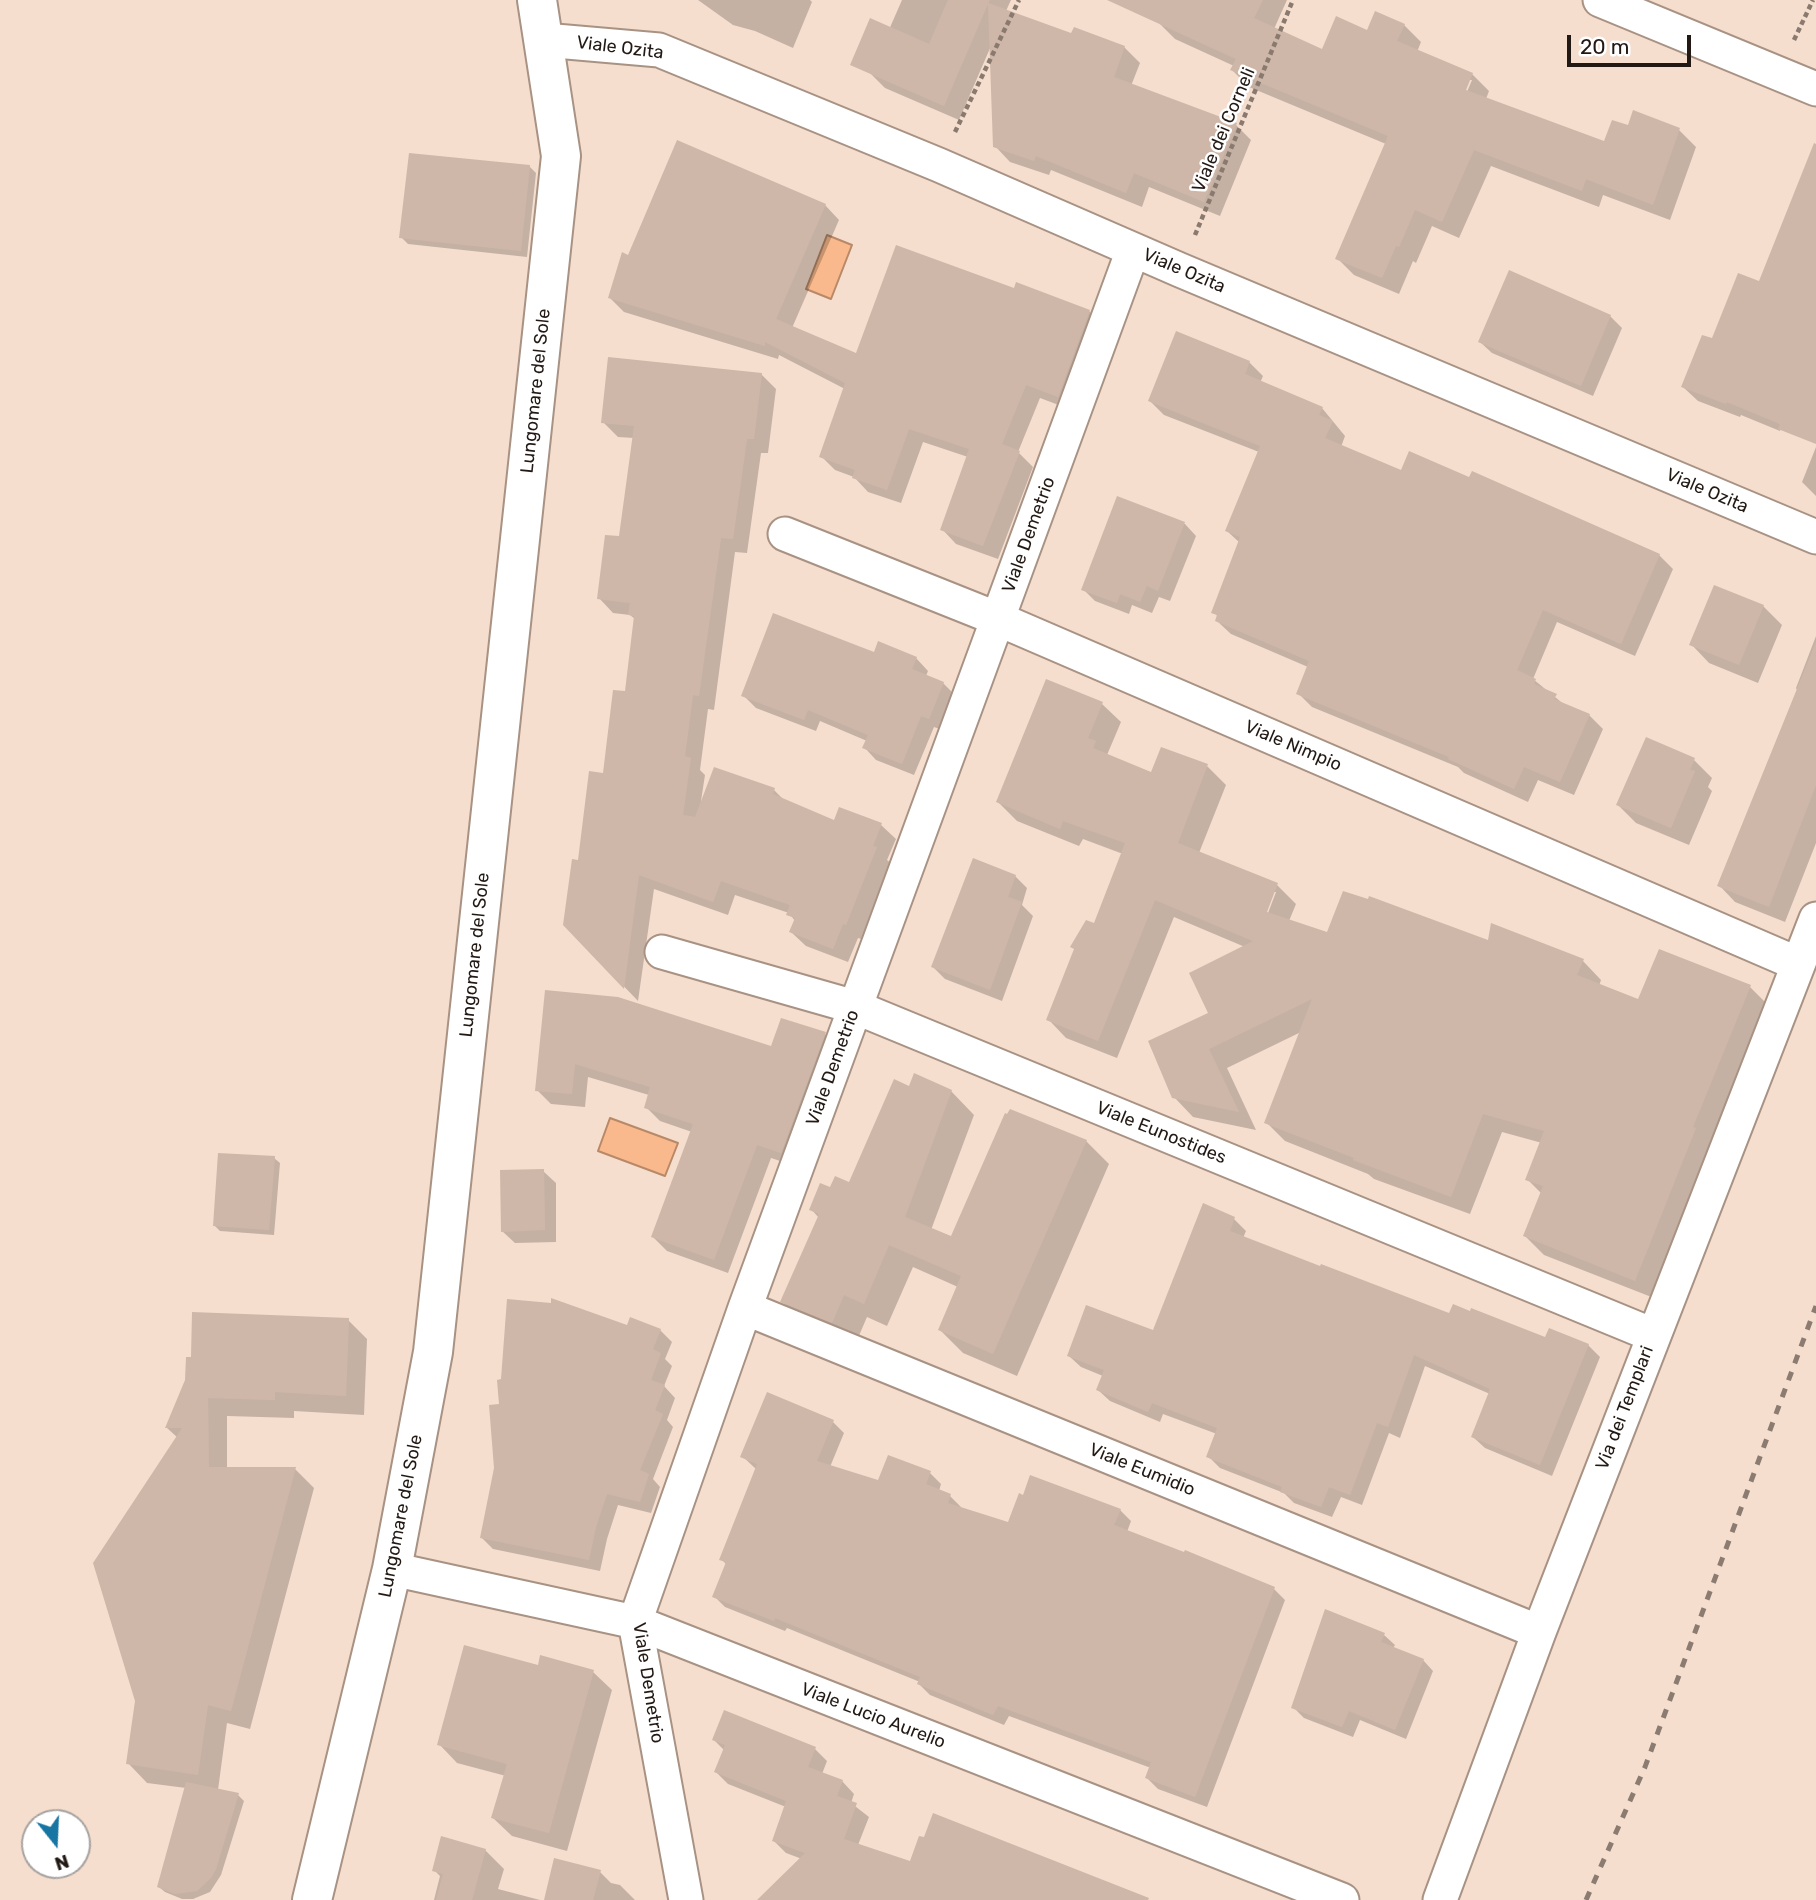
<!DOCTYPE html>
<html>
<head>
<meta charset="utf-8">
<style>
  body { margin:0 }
  #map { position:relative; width:1816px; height:1900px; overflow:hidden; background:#f5dece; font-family:Rubik,sans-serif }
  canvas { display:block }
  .north { position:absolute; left:21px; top:1809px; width:70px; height:70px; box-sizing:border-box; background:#fff; border:2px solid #a7a3a1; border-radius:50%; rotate:162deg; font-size:19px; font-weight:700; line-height:28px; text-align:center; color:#221914 }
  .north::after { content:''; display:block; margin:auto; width:24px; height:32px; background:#1675a2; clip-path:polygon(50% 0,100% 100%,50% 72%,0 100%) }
  .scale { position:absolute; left:1567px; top:35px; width:124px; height:32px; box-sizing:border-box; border:4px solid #221914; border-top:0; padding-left:9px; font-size:21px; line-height:24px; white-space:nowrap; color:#221914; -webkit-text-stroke:5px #fff; paint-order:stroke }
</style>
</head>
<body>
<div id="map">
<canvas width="1816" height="1900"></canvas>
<div class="north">N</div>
<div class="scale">20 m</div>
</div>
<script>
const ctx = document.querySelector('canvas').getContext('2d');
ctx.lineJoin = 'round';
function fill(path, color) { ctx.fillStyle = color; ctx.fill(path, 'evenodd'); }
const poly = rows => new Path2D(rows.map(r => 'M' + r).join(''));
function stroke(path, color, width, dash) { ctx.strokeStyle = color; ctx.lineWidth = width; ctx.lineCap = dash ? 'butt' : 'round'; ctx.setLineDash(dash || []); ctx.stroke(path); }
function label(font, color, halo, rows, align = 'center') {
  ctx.font = font + ' Rubik,sans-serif'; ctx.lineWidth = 5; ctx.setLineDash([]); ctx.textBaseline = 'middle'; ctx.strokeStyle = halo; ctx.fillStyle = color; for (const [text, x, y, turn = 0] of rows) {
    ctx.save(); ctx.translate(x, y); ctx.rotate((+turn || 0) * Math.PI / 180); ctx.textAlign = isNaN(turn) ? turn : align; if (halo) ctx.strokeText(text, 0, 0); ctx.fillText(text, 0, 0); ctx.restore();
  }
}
const water = poly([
  [827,235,852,245,831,299,806,289,827,235],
  [610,1118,678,1143,665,1176,598,1151,610,1118]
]);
fill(water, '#f9b98c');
stroke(water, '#b88968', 2);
fill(poly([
  [698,0,810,0,812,2,793,48,755,31,733,25],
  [902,0,1011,0,1006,11,1072,35,1124,47,1140,63,1131,86,1236,125,1251,140,1220,216,1149,187,1142,207,1051,170,1049,175,1010,162,995,146,991,46,959,120,885,88,870,73],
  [1168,0,1287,0,1274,29,1323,51,1368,32,1404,25,1421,42,1417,52,1472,74,1489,91,1486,99,1605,143,1629,127,1634,113,1679,130,1696,147,1670,220,1603,195,1599,207,1491,166,1459,238,1432,226,1416,263,1413,261,1399,294,1354,275,1337,258,1386,144,1249,87,1232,70,1234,66,1175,39,1158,22],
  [1468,80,1472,80,1464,99],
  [529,166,536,173,527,257,408,244,401,237],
  [1816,178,1816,339,1780,431,1741,415,1740,417,1698,401,1683,387,1713,340,1760,284],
  [825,205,839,220,792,328,857,355,1015,290,1017,284,1089,311,1104,326,1072,410,1040,398,1018,452,1033,467,998,559,956,544,942,529,968,457,923,442,901,503,868,492,854,477,835,470,821,456,845,389,779,355,778,359,624,312,610,298,629,257],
  [1610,316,1622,328,1593,396,1492,353,1480,342],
  [1249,362,1263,376,1260,383,1322,408,1345,436,1341,447,1402,472,1659,555,1673,569,1635,656,1557,622,1533,679,1566,706,1589,715,1603,729,1574,795,1538,780,1528,802,1464,773,1458,767,1312,707,1298,693,1308,667,1231,634,1217,621,1218,617,1214,612,1240,543,1227,531,1259,452,1164,415,1150,401],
  [761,374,776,389,768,453,761,453,747,553,735,552,714,710,708,709,700,770,705,775,701,801,774,790,785,801,835,822,881,825,896,839,887,860,891,863,861,939,858,938,848,962,806,946,791,932,795,921,789,913,735,895,728,915,654,889,638,1001,565,925,579,862,627,693,635,619,630,615,613,613,599,598,620,538,634,438,618,437,603,422],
  [1816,447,1816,496,1802,482],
  [1118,499,1185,524,1196,536,1170,601,1159,597,1152,613,1132,605,1129,614,1095,601,1083,589],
  [1763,606,1782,625,1758,683,1709,663,1691,644],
  [1816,636,1816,843,1785,922,1735,902,1719,885,1797,690,1796,688],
  [875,654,916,658,928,671,926,676,943,683,956,696,942,730,934,727,914,775,876,760,864,747,867,741,820,721,816,731,756,708,743,695],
  [1102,704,1121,722,1107,755,1152,774,1207,766,1226,785,1199,853,1277,885,1296,904,1289,921,1328,935,1490,943,1583,961,1601,980,1599,986,1639,1002,1659,951,1750,987,1769,1006,1654,1298,1544,1255,1525,1236,1542,1194,1527,1179,1542,1143,1502,1132,1470,1214,1374,1179,1368,1174,1285,1141,1266,1122,1301,1032,1227,1068,1256,1130,1193,1117,1174,1097,1210,1014,1245,947,1174,917,1117,1058,1066,1038,1048,1019,1096,925,1123,854,1083,839,1079,846,1017,821,998,802],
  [1273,892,1276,892,1265,921,1262,920],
  [1694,760,1712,778,1708,787,1712,791,1689,845,1636,823,1618,805],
  [1015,876,1027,888,1022,905,1033,916,1002,1001,945,979,933,967],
  [547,992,773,1048,825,1034,839,1048,795,1166,771,1158,728,1273,667,1251,653,1237,692,1132,660,1121,646,1107,649,1095,588,1077,585,1107,551,1104,537,1090],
  [910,1088,951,1091,974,1115,931,1230,951,1238,1086,1141,1109,1164,1017,1376,963,1353,940,1330,958,1287,913,1267,887,1326,867,1317,855,1345,805,1324,782,1301,819,1218,811,1209,831,1190,850,1184],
  [274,1158,280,1163,274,1235,220,1231,214,1225],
  [543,1171,556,1183,556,1242,515,1243,502,1231],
  [1234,1219,1246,1231,1243,1238,1450,1315,1546,1339,1588,1345,1600,1357,1552,1476,1485,1448,1473,1437,1490,1394,1425,1366,1400,1438,1389,1433,1362,1505,1341,1497,1332,1517,1294,1503,1284,1493,1220,1468,1208,1456,1217,1434,1163,1414,1160,1422,1110,1401,1098,1390,1103,1376,1081,1367,1069,1356,1154,1332],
  [348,1320,367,1339,364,1415,294,1411,294,1418,227,1416,227,1469,295,1469,314,1488,250,1729,227,1723,218,1790,238,1795,244,1801,221,1875,210,1892,193,1899,182,1899,165,1892,159,1887,186,1788,147,1783,128,1763,178,1438,167,1428,187,1380],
  [628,1327,660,1330,672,1342,665,1359,672,1366,664,1386,675,1398,667,1420,673,1427,653,1479,660,1487,651,1513,618,1505,607,1539,600,1571,493,1549,482,1538,496,1468,501,1405],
  [833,1422,844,1433,830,1467,879,1483,930,1473,941,1484,939,1491,950,1496,961,1507,961,1509,1009,1524,1120,1510,1131,1521,1127,1532,1185,1554,1186,1552,1274,1589,1285,1600,1207,1807,1158,1789,1147,1778,1151,1768,1009,1716,1004,1725,930,1695,919,1684,920,1682,787,1628,785,1631,725,1607,714,1596,727,1565,721,1559,756,1469,742,1456],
  [1384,1635,1395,1645,1393,1648,1423,1660,1433,1671,1406,1739,1360,1720,1353,1737,1304,1718,1293,1707],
  [539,1667,593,1672,612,1690,567,1851,512,1836,493,1818,506,1776,457,1763,439,1744],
  [714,1740,815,1749,827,1761,822,1774,842,1781,854,1794,851,1803,869,1817,858,1845,864,1900,761,1900,802,1859,786,1853,774,1841,786,1807,728,1784,716,1772,724,1750],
  [485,1850,504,1869,498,1889,540,1900,434,1900,440,1876,434,1870],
  [600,1872,611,1883,620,1885,635,1900,546,1900]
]), '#0003');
fill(poly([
  [948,0,990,0,988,3,1071,33,1074,27,1125,46,1114,77,1237,123,1204,202,1134,173,1126,193,1036,156,1034,161,993,147,988,4,944,106,850,65,870,18,929,44],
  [1107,0,1263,0,1254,18,1322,49,1336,16,1367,30,1375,11,1405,24,1397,41,1473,73,1466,90,1604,141,1612,120,1628,125,1633,110,1680,128,1653,205,1586,179,1582,191,1474,150,1442,222,1415,210,1399,247,1396,246,1382,278,1335,259,1388,136,1230,70,1236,59],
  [677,140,826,204,776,319,856,353,896,245,1014,288,1016,282,1090,310,1058,397,1026,385,1002,444,1020,451,983,546,940,530,969,449,909,429,887,490,852,478,855,470,819,457,845,383,765,342,765,346,608,298,622,252,628,255],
  [1814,143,1816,144,1816,444,1778,429,1780,424,1727,402,1726,404,1681,387,1702,335,1712,338,1738,273,1759,281],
  [409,153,530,165,521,251,399,238],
  [1509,270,1611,315,1581,386,1478,342],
  [1176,331,1250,361,1245,374,1323,407,1319,415,1333,421,1325,438,1401,470,1409,451,1469,477,1472,471,1660,554,1621,644,1543,610,1517,670,1536,679,1534,684,1557,694,1554,699,1590,714,1560,782,1524,767,1514,789,1448,759,1449,757,1296,694,1309,661,1215,621,1217,615,1211,613,1240,537,1225,531,1260,446,1148,401],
  [608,357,762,373,754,439,747,439,733,539,721,538,699,696,693,695,685,756,691,758,683,815,695,817,714,767,775,788,773,794,834,820,839,807,882,823,873,846,877,847,846,925,843,924,833,949,789,932,795,918,786,915,790,905,721,881,713,902,639,875,624,989,563,925,572,859,578,860,589,771,603,773,613,690,625,691,634,616,628,615,630,603,597,599,605,535,619,536,634,426,601,423],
  [1117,496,1185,522,1158,591,1147,586,1140,602,1120,594,1117,603,1081,590],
  [1714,585,1764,605,1739,665,1689,645],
  [773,613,874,652,878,641,917,657,912,669,944,682,929,719,921,716,902,764,862,748,868,735,808,710,804,720,741,696],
  [1816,642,1816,785,1769,907,1717,886],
  [1046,679,1103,702,1088,738,1096,741,1093,748,1151,772,1161,747,1208,764,1178,843,1278,883,1267,912,1327,932,1343,891,1368,899,1369,896,1488,940,1491,923,1584,959,1577,975,1638,999,1659,949,1751,985,1693,1127,1696,1128,1635,1281,1523,1236,1543,1186,1525,1180,1544,1131,1483,1114,1451,1197,1353,1160,1354,1158,1264,1123,1312,999,1209,1049,1239,1112,1172,1098,1148,1041,1208,1013,1189,973,1253,941,1155,900,1098,1041,1046,1020,1074,949,1070,947,1086,920,1094,923,1125,843,1063,821,1060,829,996,802],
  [1646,737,1695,758,1690,770,1695,771,1671,828,1616,805],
  [973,858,1016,875,1008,897,1022,902,990,990,931,967],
  [545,990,618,997,771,1046,781,1018,826,1032,781,1153,757,1145,714,1260,651,1237,693,1124,644,1108,650,1087,575,1064,572,1094,535,1091],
  [914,1073,952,1090,905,1217,951,1236,1005,1113,1007,1114,1010,1109,1087,1140,993,1354,938,1330,961,1276,889,1245,864,1304,844,1295,832,1323,780,1302,819,1214,809,1210,820,1183,830,1187,835,1176,849,1182,894,1079,909,1086],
  [218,1153,275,1156,269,1230,213,1226],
  [544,1169,545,1230,501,1232,500,1170],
  [1203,1203,1235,1217,1230,1231,1320,1266,1321,1264,1449,1313,1453,1304,1470,1311,1471,1308,1545,1337,1549,1328,1589,1344,1540,1465,1471,1437,1490,1389,1414,1355,1388,1427,1377,1423,1350,1495,1329,1487,1321,1507,1280,1492,1282,1487,1206,1457,1217,1428,1152,1403,1148,1412,1096,1390,1104,1370,1067,1356,1086,1305,1153,1330],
  [551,1298,627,1325,630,1317,661,1329,653,1349,661,1353,651,1380,665,1385,655,1410,663,1414,640,1470,649,1474,640,1502,607,1494,596,1527,589,1560,480,1538,494,1468,489,1405,499,1404,497,1380,501,1379,507,1299,551,1303],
  [192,1312,349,1318,346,1396,275,1392,275,1400,208,1398,209,1467,296,1467,231,1711,208,1705,198,1775,126,1764,135,1701,93,1563,182,1428,165,1428,185,1380,186,1357,191,1357],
  [767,1392,834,1420,817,1461,878,1480,888,1455,931,1471,926,1484,951,1494,948,1503,1008,1522,1019,1493,1023,1495,1030,1475,1121,1509,1114,1525,1184,1552,1185,1550,1275,1587,1195,1797,1145,1778,1151,1762,998,1706,993,1715,917,1684,920,1677,775,1618,774,1621,712,1597,726,1562,719,1560,757,1464,740,1457],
  [1325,1609,1385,1633,1381,1642,1424,1659,1395,1730,1349,1711,1342,1727,1291,1708],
  [464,1645,538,1665,540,1655,594,1670,549,1833,491,1818,507,1764,437,1745],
  [724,1710,816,1747,808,1767,843,1780,837,1796,857,1803,844,1839,910,1861,919,1836,924,1837,933,1813,1149,1898,1148,1900,757,1900,805,1853,772,1841,786,1801,714,1772,725,1745,712,1740],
  [186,1782,239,1793,216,1869,211,1878,197,1891,175,1894,157,1887],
  [441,1836,486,1849,472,1900,436,1900,443,1874,432,1871],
  [554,1858,601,1870,593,1900,544,1900]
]), '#ceb7a8');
const minor = poly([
  [1600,0,1816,89],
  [544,40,659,50,939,165,1180,270,1816,537],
  [785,534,998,619,1798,964],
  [662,952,855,1007,1653,1335],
  [745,1308,1539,1632],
  [392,1569,635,1622,1342,1900],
  [686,1900,635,1622,745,1308,1133,250],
  [1440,1900,1539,1632,1816,919]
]);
const tertiary = poly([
  [312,1900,392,1569,433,1352,561,156,537,0]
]);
stroke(minor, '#a89283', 37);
stroke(tertiary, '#a89283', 42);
stroke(poly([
  [1794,40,1813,0],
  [955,132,1019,0],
  [1195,235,1293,0]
]), '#89796f', 4.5, [5, 3.5]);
stroke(minor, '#fff', 33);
stroke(tertiary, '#fff', 38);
stroke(poly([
  [1586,1900,1645,1767,1816,1306]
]), '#8b7b71', 5, [9, 9]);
label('18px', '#221914', '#fff', [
  ["Viale Ozita",620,48,7],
  ["Viale dei Corneli",1224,130,-67],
  ["Viale Ozita",1184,271,23],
  ["Lungomare del Sole",536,391,-84],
  ["Viale Ozita",1707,491,23],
  ["Viale Demetrio",1029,535,-70],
  ["Viale Nimpio",1293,746,23],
  ["Lungomare del Sole",475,955,-84],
  ["Viale Demetrio",833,1068,-70],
  ["Viale Eunostides",1161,1133,22],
  ["Via dei Templari",1625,1408,-69],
  ["Viale Eumidio",1142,1470,22],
  ["Lungomare del Sole",401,1516,-79],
  ["Viale Demetrio",648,1683,81],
  ["Viale Lucio Aurelio",873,1716,21]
]);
</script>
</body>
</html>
